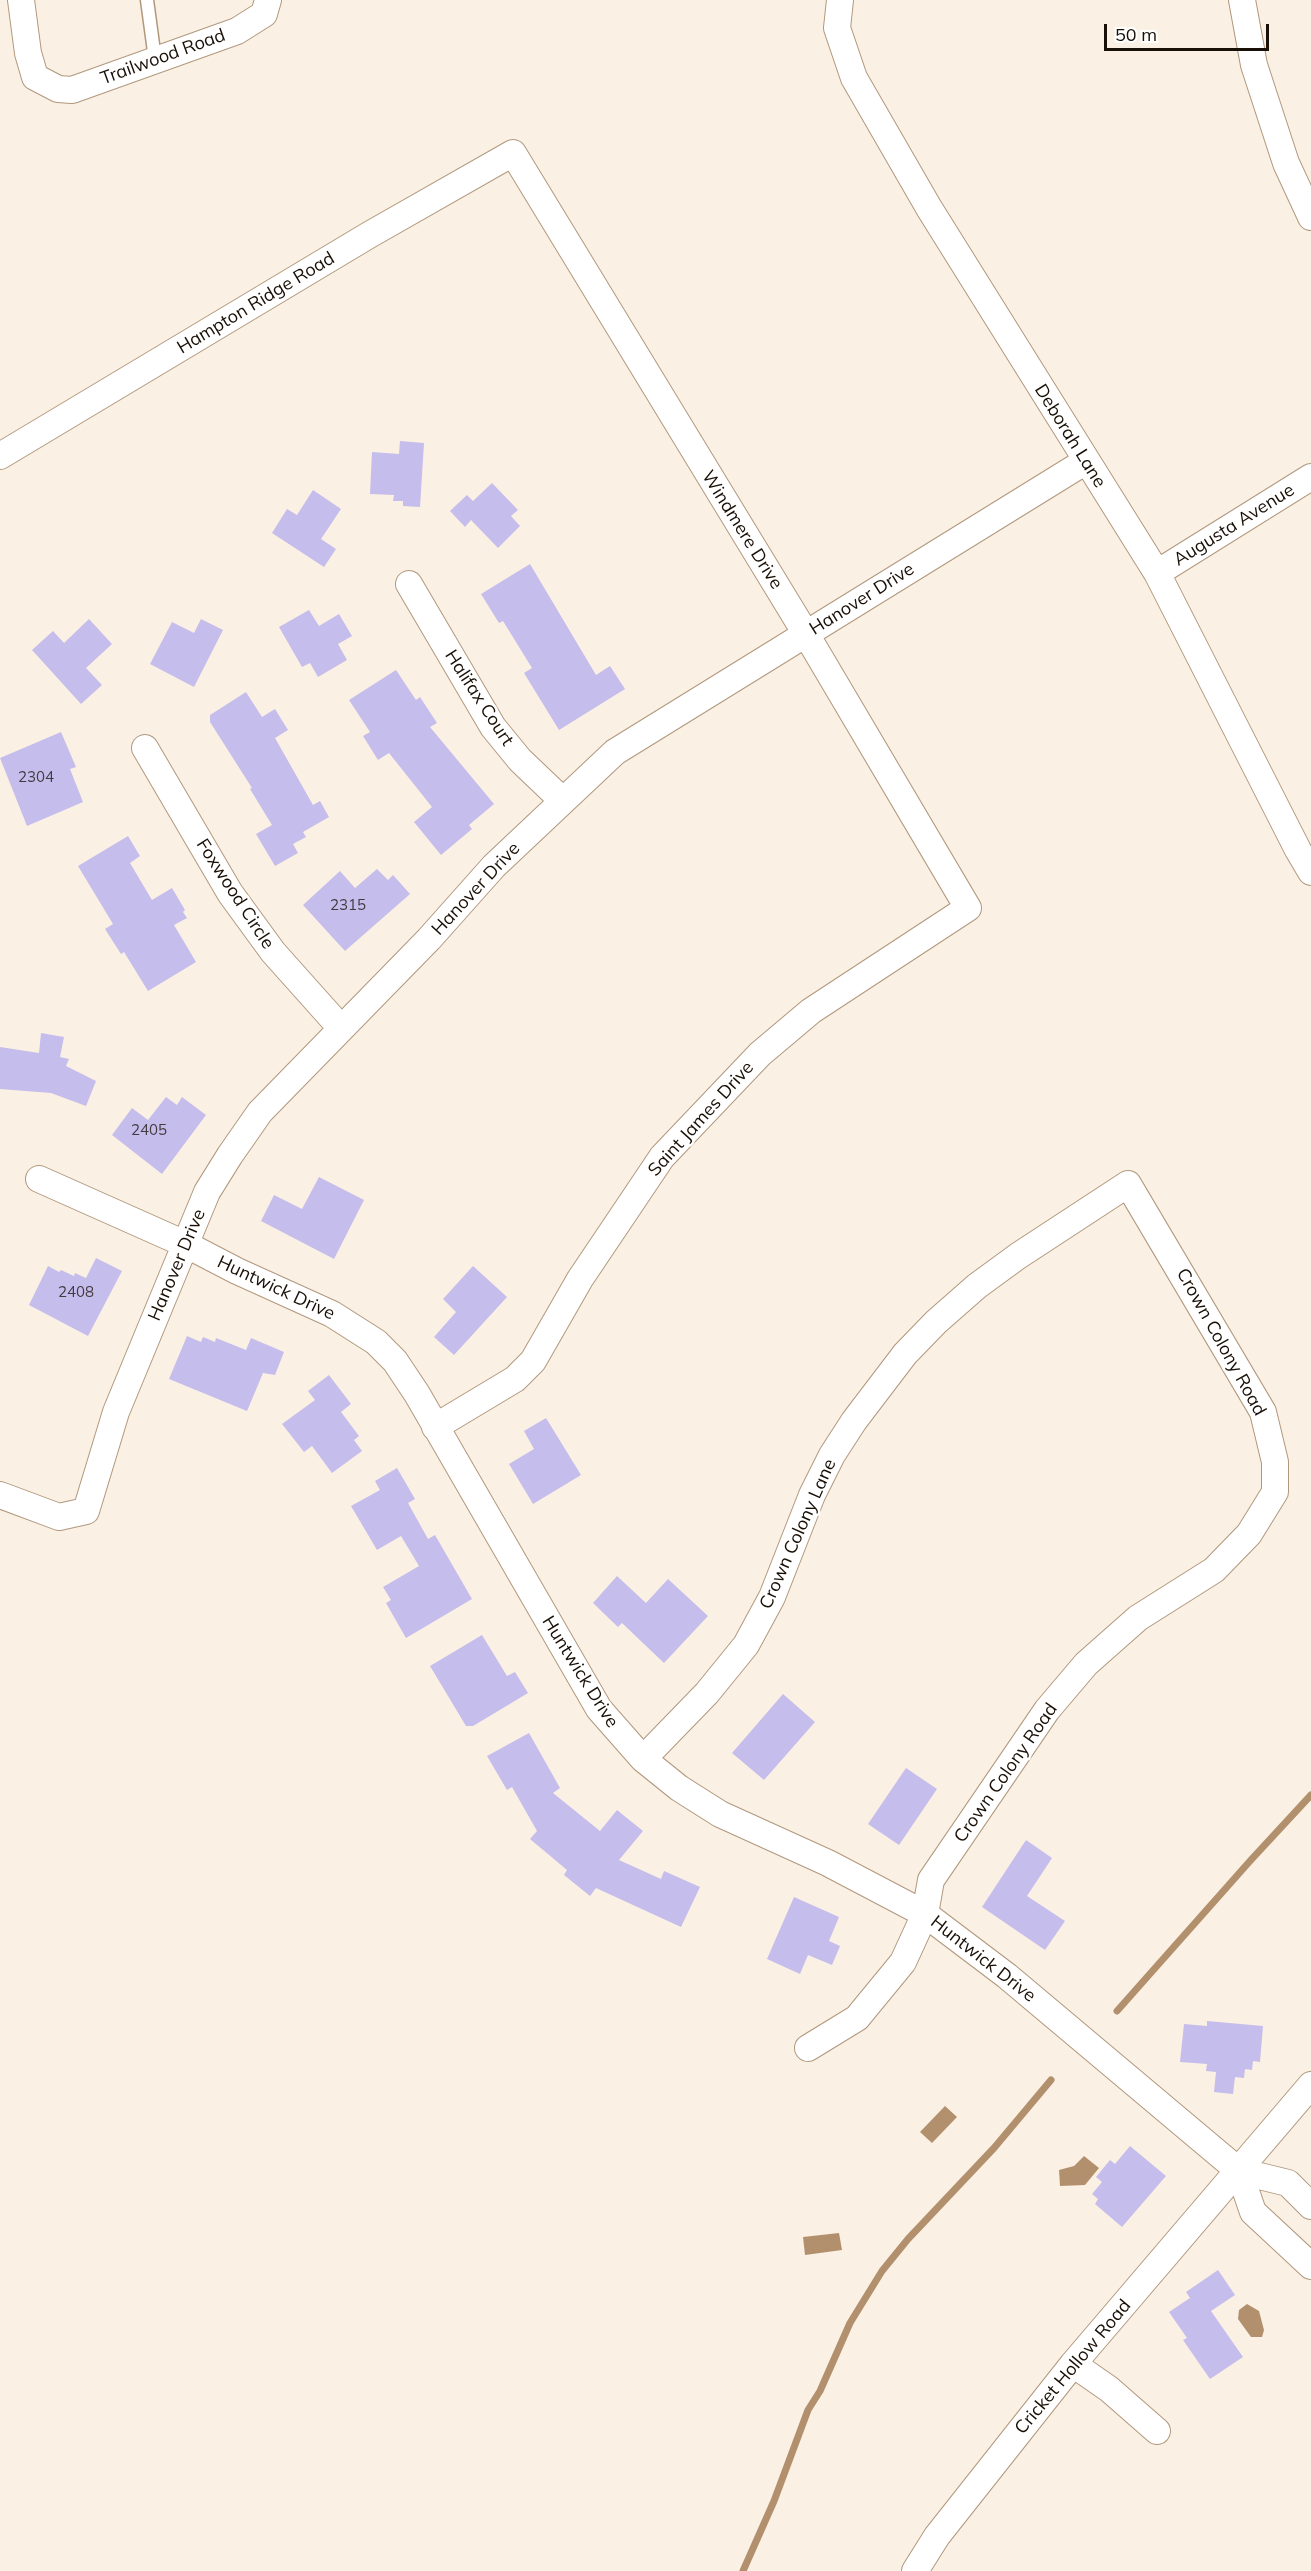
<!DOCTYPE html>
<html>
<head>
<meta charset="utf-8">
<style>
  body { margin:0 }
  #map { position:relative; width:1311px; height:2571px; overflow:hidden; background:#fbf0e4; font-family:Mulish,sans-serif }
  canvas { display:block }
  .scale { position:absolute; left:1104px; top:24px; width:165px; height:27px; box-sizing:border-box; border:3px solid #180f06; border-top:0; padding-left:8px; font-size:18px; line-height:21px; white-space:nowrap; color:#180f06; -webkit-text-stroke:4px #fff; paint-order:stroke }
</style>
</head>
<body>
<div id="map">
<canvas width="1311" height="2571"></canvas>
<div class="scale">50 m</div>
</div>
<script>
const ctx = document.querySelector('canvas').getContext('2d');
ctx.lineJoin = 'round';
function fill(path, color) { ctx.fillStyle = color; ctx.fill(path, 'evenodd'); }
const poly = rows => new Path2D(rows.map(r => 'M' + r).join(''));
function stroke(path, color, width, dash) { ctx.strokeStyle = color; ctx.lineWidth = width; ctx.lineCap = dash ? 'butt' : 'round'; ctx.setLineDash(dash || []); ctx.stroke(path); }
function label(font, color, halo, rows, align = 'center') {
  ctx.font = font + ' Mulish,sans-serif'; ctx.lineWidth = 5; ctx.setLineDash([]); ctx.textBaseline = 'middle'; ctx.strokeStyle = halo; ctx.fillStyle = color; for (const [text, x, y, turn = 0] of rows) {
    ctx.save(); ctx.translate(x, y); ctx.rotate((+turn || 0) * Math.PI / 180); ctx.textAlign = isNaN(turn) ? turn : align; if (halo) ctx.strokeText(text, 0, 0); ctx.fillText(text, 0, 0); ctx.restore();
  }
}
fill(poly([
  [945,2106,957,2117,932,2143,920,2132],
  [1084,2156,1099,2168,1085,2185,1060,2186,1059,2170,1074,2166],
  [839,2233,842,2250,805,2255,803,2237],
  [1247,2304,1259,2311,1264,2330,1262,2337,1251,2337,1238,2319,1239,2310]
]), '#b2906d');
stroke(poly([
  [1117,2011,1250,1861,1311,1795],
  [743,2571,774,2501,808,2410,820,2391,850,2323,882,2271,908,2239,994,2148,1051,2080]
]), '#b2906d', 7);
fill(poly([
  [400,441,424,443,420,507,403,506,403,501,393,501,394,495,370,494,372,452,399,454],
  [492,483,518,510,511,516,520,526,498,548,471,520,465,527,450,511,467,495,473,501],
  [313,490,341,509,321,539,336,549,324,567,272,533,287,509,297,515],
  [530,564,596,675,610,666,625,689,559,730,524,673,532,668,503,621,499,623,481,594],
  [309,610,319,626,339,614,352,636,338,644,347,660,318,677,310,663,302,667,279,627],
  [89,619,112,644,86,668,102,685,81,704,32,650,53,631,64,643],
  [201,619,223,630,194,687,150,664,172,622,194,633],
  [396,670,416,700,420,697,437,723,430,727,494,804,469,825,472,829,441,855,414,822,432,807,389,753,378,760,363,736,370,732,349,700],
  [246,692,262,717,275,709,288,730,275,738,313,805,320,801,329,817,303,832,306,837,293,844,298,853,275,866,256,834,272,825,250,789,252,788,210,722,210,715],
  [61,732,76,767,70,769,83,802,27,826,0,758],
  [128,836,140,856,130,863,152,900,172,888,185,910,183,912,187,918,174,925,196,962,148,991,124,952,121,954,105,929,113,924,78,866],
  [377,869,388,880,393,875,410,894,345,951,303,905,340,871,355,888],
  [41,1033,64,1037,60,1057,69,1059,66,1066,96,1081,86,1106,51,1093,0,1089,0,1047,39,1053],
  [166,1097,177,1105,182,1097,206,1115,162,1174,112,1135,132,1108,148,1120],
  [319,1177,364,1200,334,1259,261,1221,274,1195,302,1209],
  [96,1258,122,1271,88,1336,29,1305,48,1266,59,1272,61,1270,74,1276,75,1273,86,1278],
  [473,1266,507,1297,454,1355,434,1337,456,1312,443,1299],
  [187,1336,201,1342,203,1337,215,1342,216,1338,246,1350,251,1338,284,1352,275,1375,263,1373,247,1411,169,1379],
  [329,1375,351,1404,341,1412,359,1436,354,1440,362,1451,332,1473,312,1446,304,1452,282,1424,315,1400,308,1391],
  [546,1418,581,1475,533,1504,509,1464,534,1449,524,1431],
  [397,1468,415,1499,408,1503,428,1539,435,1535,472,1599,406,1638,386,1603,391,1600,383,1587,419,1566,401,1536,377,1550,351,1506,380,1490,375,1481],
  [617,1576,646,1603,668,1579,708,1616,664,1663,622,1623,618,1627,593,1603],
  [482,1635,507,1676,515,1672,528,1693,473,1726,466,1726,430,1666],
  [783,1694,815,1722,764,1780,732,1753],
  [529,1733,560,1788,553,1793,600,1831,617,1810,643,1831,619,1860,661,1879,664,1871,700,1887,681,1927,596,1888,590,1896,564,1875,567,1870,530,1839,537,1831,512,1787,507,1790,487,1756],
  [906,1768,937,1789,899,1845,868,1824],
  [1026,1840,1052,1858,1027,1896,1065,1921,1045,1950,982,1907],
  [794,1897,839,1917,829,1941,840,1946,832,1965,808,1955,800,1974,767,1959],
  [1207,2021,1263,2026,1260,2062,1253,2061,1252,2070,1245,2069,1244,2078,1235,2077,1233,2094,1214,2092,1216,2072,1206,2071,1207,2064,1180,2062,1184,2024,1207,2026],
  [1130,2146,1166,2176,1122,2227,1095,2204,1098,2199,1092,2194,1102,2182,1096,2177,1110,2160,1115,2164],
  [1218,2270,1235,2295,1211,2311,1243,2357,1210,2379,1183,2340,1187,2338,1169,2312,1190,2298,1186,2292]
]), '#c5bdeb');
const service = poly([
  [147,0,155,59]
]);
const minor = poly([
  [21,0,28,53,35,77,58,89,72,90,237,31,264,14,268,0],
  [840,0,837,28,854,78,929,208,1157,573,1298,850,1311,872],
  [1242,0,1254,65,1286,163,1311,217],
  [0,456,369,235,513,153,806,634,968,908,811,1011,760,1054,662,1157,580,1279,533,1361,515,1379,435,1427],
  [1157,573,1311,477],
  [409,584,493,727,520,760,563,801],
  [145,748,230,893,273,952,340,1027],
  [39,1179,185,1244,237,1271,332,1314,376,1342,395,1361,417,1394,599,1709,643,1759,679,1788,720,1814,828,1863,925,1914,1007,1976,1239,2171,1288,2183,1311,2206],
  [0,1495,59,1517,86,1511,116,1412,207,1192,230,1155,260,1112,429,939,494,866,615,752,1086,461],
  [643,1759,707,1693,746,1645,772,1597,812,1495,832,1455,854,1421,905,1354,936,1322,977,1286,1018,1256,1128,1184,1263,1412,1275,1462,1275,1492,1249,1534,1214,1570,1138,1618,1086,1664,1047,1710,931,1880,925,1914,903,1962,857,2018,808,2048],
  [1239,2171,1253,2212,1311,2266],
  [1073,2364,1109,2389,1157,2431],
  [915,2571,937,2536,1073,2364,1311,2085]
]);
stroke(service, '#b1987d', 15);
stroke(minor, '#b1987d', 28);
stroke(service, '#fff', 12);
stroke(minor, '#fff', 26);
label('15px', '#433a3f', null, [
  ["2304",36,777],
  ["2315",348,905],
  ["2405",149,1130],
  ["2408",76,1292]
]);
label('18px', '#180f06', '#fff', [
  ["Trailwood Road",163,57,-20],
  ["Hampton Ridge Road",256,303,-31],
  ["Deborah Lane",1070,436,58],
  ["Augusta Avenue",1234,525,-32],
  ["Windmere Drive",742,530,58],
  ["Hanover Drive",862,599,-32],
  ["Halifax Court",479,698,57],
  ["Hanover Drive",476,889,-47],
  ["Foxwood Circle",235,894,57],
  ["Saint James Drive",701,1119,-48],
  ["Hanover Drive",177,1265,-67],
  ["Huntwick Drive",276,1288,25],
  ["Crown Colony Road",1221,1342,61],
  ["Crown Colony Lane",798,1534,-66],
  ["Huntwick Drive",580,1672,58],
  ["Crown Colony Road",1006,1773,-55],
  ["Huntwick Drive",983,1959,38],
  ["Cricket Hollow Road",1073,2367,-50]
]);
</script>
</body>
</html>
